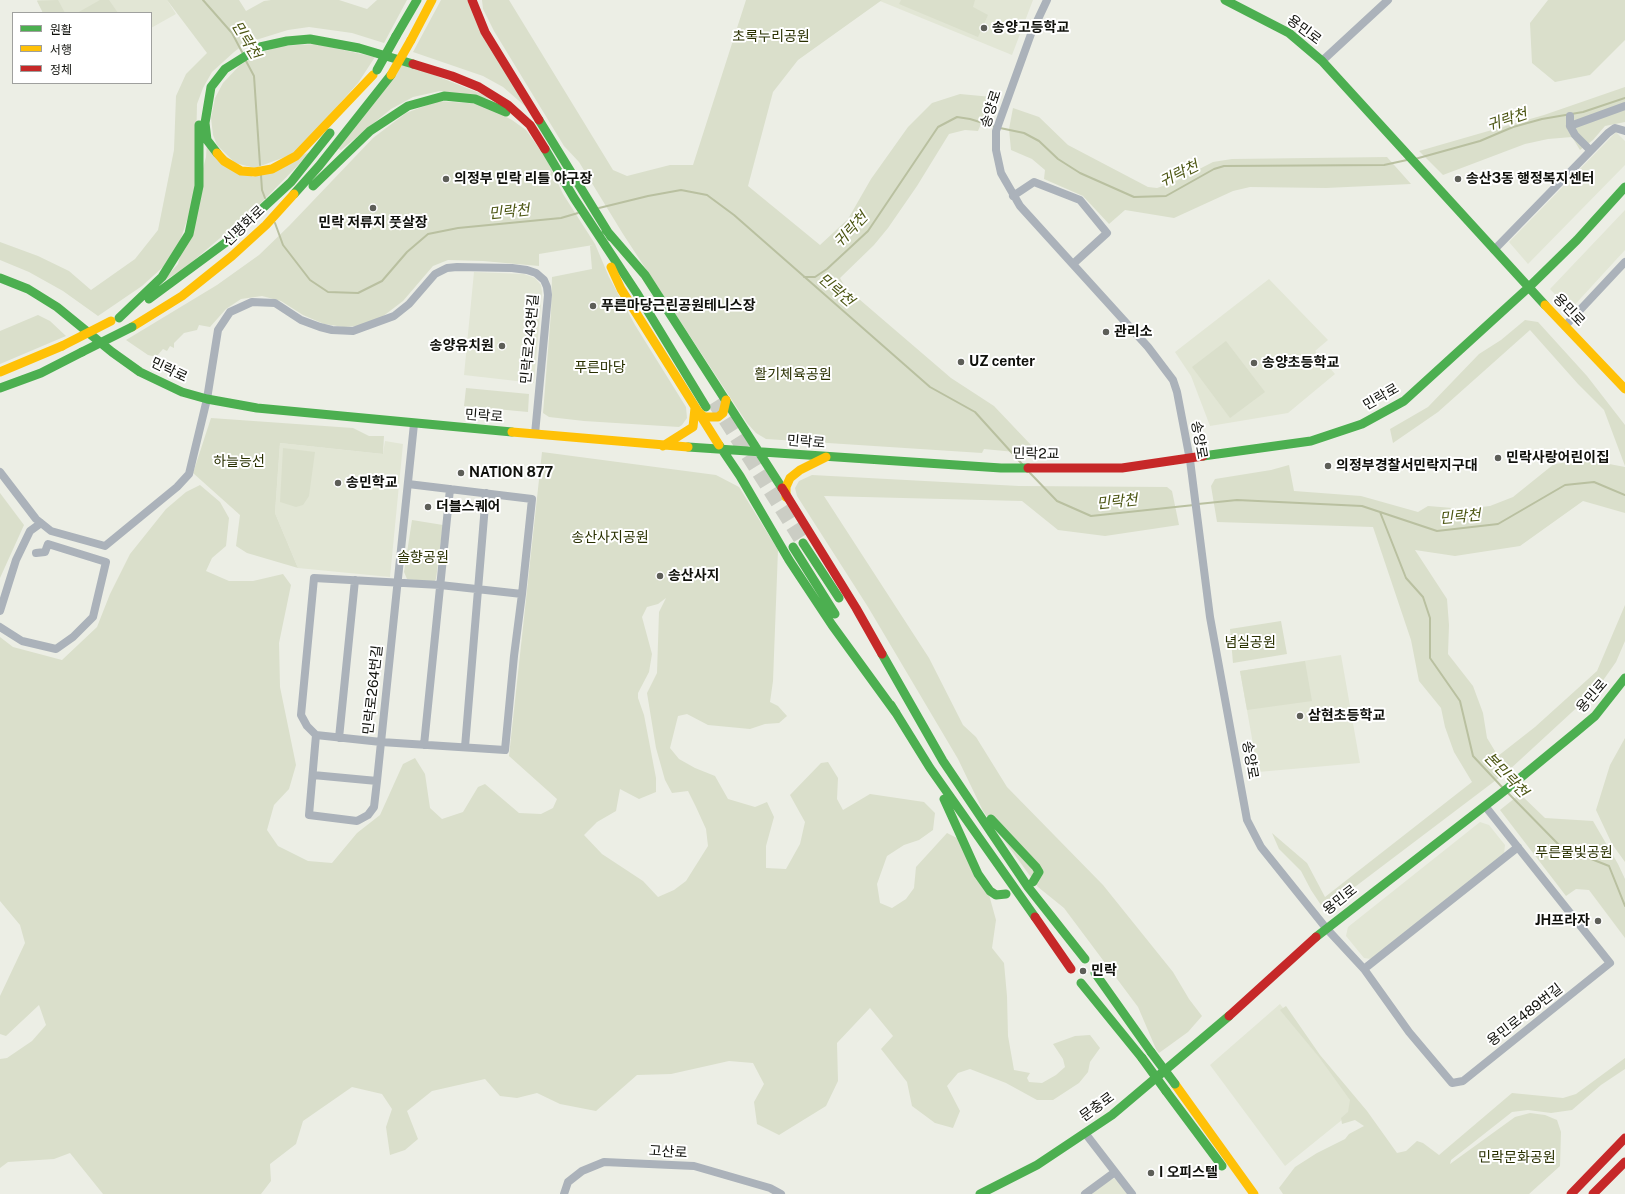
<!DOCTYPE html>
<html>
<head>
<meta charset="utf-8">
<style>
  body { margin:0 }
  #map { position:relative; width:1625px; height:1194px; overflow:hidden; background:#eceee5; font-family:"Public Sans","Noto Sans KR",sans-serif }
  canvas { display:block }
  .legend { position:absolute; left:12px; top:12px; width:140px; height:72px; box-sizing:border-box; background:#fff; border:1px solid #9fa09e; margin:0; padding:5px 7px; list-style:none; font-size:12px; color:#10110c }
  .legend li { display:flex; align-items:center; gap:8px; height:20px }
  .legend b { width:20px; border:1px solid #9fa09e }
</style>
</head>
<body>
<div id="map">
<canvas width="1625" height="1194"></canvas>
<ul class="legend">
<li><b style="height:5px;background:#4caf50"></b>원활</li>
<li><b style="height:5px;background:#ffc107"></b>서행</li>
<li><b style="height:5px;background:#c62828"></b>정체</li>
</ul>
</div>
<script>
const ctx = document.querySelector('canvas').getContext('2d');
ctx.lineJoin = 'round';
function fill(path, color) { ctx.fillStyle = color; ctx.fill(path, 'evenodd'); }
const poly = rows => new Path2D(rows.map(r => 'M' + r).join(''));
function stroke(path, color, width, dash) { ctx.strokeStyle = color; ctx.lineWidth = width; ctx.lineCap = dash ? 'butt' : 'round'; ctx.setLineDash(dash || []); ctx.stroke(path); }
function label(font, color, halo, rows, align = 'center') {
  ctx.font = font + ' "Public Sans","Noto Sans KR",sans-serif'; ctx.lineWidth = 4; ctx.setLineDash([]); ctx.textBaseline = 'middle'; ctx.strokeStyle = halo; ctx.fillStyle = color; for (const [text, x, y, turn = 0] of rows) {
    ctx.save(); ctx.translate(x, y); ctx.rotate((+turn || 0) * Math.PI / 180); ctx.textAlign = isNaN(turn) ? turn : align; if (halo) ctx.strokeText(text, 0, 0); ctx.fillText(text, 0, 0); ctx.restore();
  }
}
fill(poly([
  [37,0,167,0,176,14,151,28,151,13,43,13],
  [882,0,1033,0,1012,55,880,1],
  [1616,132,1625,141,1625,165,1528,264,1509,242],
  [1625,210,1625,250,1570,310,1550,289],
  [474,272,524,274,535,278,541,285,542,292,534,383,464,375],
  [1269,279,1328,340,1315,351,1335,374,1288,413,1210,426,1191,376,1175,352],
  [385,441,403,444,390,577,298,568,275,513,280,443,383,454],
  [1341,655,1360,763,1258,772,1240,671],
  [1480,822,1489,825,1505,845,1504,854,1371,959,1364,958,1346,936,1348,927],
  [1280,1004,1358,1107,1285,1166,1210,1065],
  [1115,1178,1130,1194,1091,1194,1110,1180]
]), '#e2e6d5');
fill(poly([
  [58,0,65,13,43,13,37,1],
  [100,0,109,0,118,13,77,13],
  [167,0,239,0,246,11,264,1,271,0,339,0,367,9,377,0,407,0,384,43,352,33,309,27,288,30,246,43,234,52,212,72,203,88,197,104,195,196,179,244,163,267,142,286,98,316,63,291,29,272,0,260,0,242,38,256,69,271,91,290,135,259,158,230,174,150,176,96,186,74,207,53],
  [441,0,470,0,526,107,503,87,483,76,413,52],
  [482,0,509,0,613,170,627,176,670,165,693,165,746,0,882,0,798,60,773,92,748,186,820,245,848,219,871,179,908,127,932,103,960,94,992,97,978,131,965,130,949,134,917,186,888,228,874,245,840,278,845,287,951,378,994,406,1031,445,1035,454,984,449,982,453,766,439,756,433,747,423,623,234,579,162,564,146,494,31,483,9],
  [901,0,975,0,973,7,988,15,978,37,899,4],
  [1548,0,1625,0,1625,40,1590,75,1555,82,1532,63,1530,23],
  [316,44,375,57,358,83,296,153,255,168,235,163,217,145,213,135,211,118,215,98,223,83,240,65,258,54,280,46],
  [409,65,497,100,440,91,413,97,391,109,341,150,338,149,400,66],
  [1625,87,1625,122,1605,126,1593,140,1580,150,1572,137,1548,139,1525,144,1443,175,1419,151,1544,115],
  [438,101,481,104,512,120,526,130,546,158,563,194,595,244,609,277,635,325,686,407,687,418,682,425,679,427,584,421,549,417,543,413,551,313,552,277,592,269,590,246,593,245,539,254,539,266,483,261,448,260,433,266,403,301,382,317,359,326,344,327,324,324,303,315,281,301,262,296,241,299,226,309,210,327,199,325,197,330,184,333,174,343,174,348,170,346,167,351,163,349,156,357,148,355,126,340,217,285,259,255,289,226,373,138,406,113],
  [1013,108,1039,117,1068,145,1148,187,1157,188,1172,183,1213,162,1232,159,1387,157,1411,184,1326,188,1250,187,1233,191,1174,218,1125,210,1109,224,1083,196,1044,179,1045,170,1032,159,1011,150,1009,129],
  [207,141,253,177,312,151,261,203,185,268,162,282,178,264,206,157],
  [38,315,50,321,66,336,0,364,0,331],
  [1525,320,1538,322,1587,376,1625,425,1625,466,1604,410,1578,384,1530,330,1438,412,1393,443,1390,429,1428,407,1479,354,1501,340],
  [1226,341,1265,392,1230,418,1192,367],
  [466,388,529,394,528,412,464,406],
  [211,418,353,428,369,436,384,436,383,454,280,443,275,513,298,568,247,553,236,546,240,515,193,473],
  [283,448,315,452,309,496,303,505,296,507,280,502],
  [542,452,716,475,739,487,778,550,773,681,770,702,778,706,787,716,779,723,765,724,750,729,708,725,687,714,678,716,670,748,679,759,695,768,715,776,728,799,755,807,767,802,774,817,766,846,766,868,786,869,800,844,805,822,790,795,821,763,828,762,838,778,837,799,843,810,870,794,924,802,935,813,933,830,919,840,904,845,887,856,877,884,880,903,892,908,906,899,914,888,916,867,947,833,957,838,988,891,996,920,992,948,1004,963,1007,996,1008,1036,1014,1070,1030,1073,1027,1078,1029,1082,1042,1083,1056,1075,1065,1067,1063,1059,1053,1044,1075,1036,1090,1035,1100,1048,1090,1062,1088,1072,1079,1083,1053,1100,1037,1100,1006,1083,970,1069,958,1073,947,1086,960,1111,953,1128,935,1123,912,1106,907,1082,881,1049,893,1036,870,1008,837,1043,838,1081,826,1106,779,1135,757,1124,754,1102,764,1084,753,1063,729,1061,671,1074,637,1075,596,1111,560,1104,537,1093,517,1098,500,1096,485,1079,432,1091,407,1111,418,1139,405,1150,390,1155,386,1127,392,1109,382,1094,352,1087,303,1121,296,1144,270,1164,271,1181,261,1194,103,1194,70,1153,54,1159,8,1162,0,1168,0,1059,7,1058,32,1041,46,1025,39,1005,6,1036,0,1034,0,996,25,943,20,925,0,901,0,637,13,647,62,660,97,627,110,594,130,554,166,509,186,492,200,485,220,502,229,518,226,546,212,558,206,571,229,581,253,581,283,574,291,585,279,643,280,687,296,765,289,789,274,805,267,830,278,846,308,861,332,863,357,833,380,815,403,764,415,758,425,774,430,808,442,819,463,812,478,787,485,784,519,813,541,814,553,808,557,799,509,756],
  [666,598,659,612,657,673,647,693,656,748,665,780,672,793,688,791,696,807,706,829,708,846,686,881,674,890,658,897,643,881,602,854,584,835,597,822,616,811,620,789,639,799,656,792,656,778,644,715,638,698,638,693,649,672,652,654,642,617,647,607,658,604],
  [1588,460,1625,467,1625,513,1583,501,1520,546,1455,556,1415,550,1447,599,1449,625,1448,654,1473,686,1483,713,1487,738,1498,756,1535,727,1597,671,1625,605,1625,641,1616,662,1597,689,1508,771,1331,905,1321,905,1311,890,1301,871,1279,849,1272,833,1307,863,1325,897,1472,782,1454,752,1445,727,1441,708,1419,681,1411,640,1373,527,1217,522,1211,486,1215,479,1271,470,1289,465,1294,491,1361,496,1418,512,1428,506,1465,509,1490,506,1513,497,1554,464],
  [812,475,1019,486,1167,487,1172,491,1179,525,1105,536,1058,530,1022,501,824,496,929,658,963,725,976,737,1007,787,1103,885,1173,972,1189,999,1202,1016,1188,1032,1159,1053,1156,1049,1138,1007,1064,908,1038,887,983,811,958,759,868,607,797,496,795,488,799,481],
  [0,493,24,525,0,578],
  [412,520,443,525,436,579,434,582,407,579,404,572],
  [1281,621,1287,654,1233,663,1230,629],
  [1305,661,1312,701,1247,710,1240,671],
  [1625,738,1625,862,1612,844,1596,810,1610,765],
  [1520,794,1545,818,1593,821,1618,864,1625,879,1625,938,1589,890,1576,889,1566,896,1500,810],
  [1286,1006,1320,1055,1367,1111,1397,1153,1406,1151,1417,1141,1423,1143,1439,1155,1512,1093,1563,1098,1576,1094,1625,1058,1625,1069,1601,1085,1572,1110,1551,1113,1528,1110,1512,1112,1451,1160,1450,1164,1515,1117,1530,1113,1545,1115,1557,1120,1561,1132,1560,1166,1529,1194,1283,1194,1279,1188,1295,1167,1317,1153,1345,1139,1349,1134,1364,1126,1355,1120,1342,1124,1341,1118,1348,1112,1350,1100,1319,1057,1280,1010]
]), '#dadfcb');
stroke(poly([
  [203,0,232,33,242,52],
  [246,61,254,76,260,165],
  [1000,128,1024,133,1039,141,1058,159,1080,173,1134,197,1166,196,1214,169,1224,166,1384,165,1407,160],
  [1415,159,1480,141,1513,127,1542,119,1583,112,1625,98],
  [261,175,262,190,265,198],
  [599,208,648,196,681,190,707,195,734,215,930,387,975,412,1022,464],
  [275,223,283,245,310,280,328,292,358,293,382,281,407,252,428,234,458,228,561,218,578,213],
  [804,277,815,277,827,269,868,231,938,127,957,117,970,119,996,127],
  [1030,473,1057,501,1091,516,1194,505],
  [1198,504,1237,500,1362,506,1437,531,1498,524,1565,485,1594,482,1625,495],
  [1380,512,1406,578,1423,597,1430,618,1430,658,1460,701,1473,756,1502,787],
  [1508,793,1561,847,1609,866,1625,906]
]), '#b9c0a0', 2);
stroke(poly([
  [714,402,803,543]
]), '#cbcdc4', 14, [14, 7]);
stroke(poly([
  [1047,0,1031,34,996,131,996,150,1001,173,1020,206,1148,347,1173,380,1177,392,1190,460,1210,617,1247,820,1261,847,1326,928,1364,969,1409,1032,1452,1083,1463,1081,1610,963,1485,806],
  [1322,61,1388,0],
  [1570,116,1570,126,1625,106],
  [1570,126,1575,135,1590,150],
  [1013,196,1034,182,1080,200,1107,233,1073,264],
  [1494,250,1608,133,1615,128,1625,131],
  [1565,326,1625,262],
  [0,472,36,519,51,531,105,546,177,487,189,474,207,399,218,330,230,312,252,302,275,303,301,320,320,327,332,330,353,331,394,316,409,304,435,274,447,268,457,267,512,268,527,270,536,273,544,280,547,287,548,295,535,434],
  [408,484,532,499,522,594,514,656,505,750,381,742,316,735,307,726,301,715,314,578,440,585,522,594],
  [0,611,16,560,30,531,41,523],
  [0,627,22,641,56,649,73,637,93,617,106,562,48,544,45,552,36,553],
  [316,735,309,815,357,821,368,815,374,807,377,781,414,424],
  [339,738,355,580],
  [424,745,450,489],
  [465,747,486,493],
  [313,775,377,781],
  [1364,969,1518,847],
  [1085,1133,1132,1194],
  [564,1194,568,1182,582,1171,604,1162,694,1166,770,1188,781,1194],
  [1085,1194,1115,1172]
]), '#abb2ba', 8);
stroke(poly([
  [1225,0,1289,33,1322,61,1545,305],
  [396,36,417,0],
  [539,120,611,237],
  [545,149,574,198,638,295,706,407],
  [217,153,207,140,205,123,211,87,225,69,260,47,287,41,310,39,359,48,413,64],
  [313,186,370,131,408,106,444,96,475,99,506,112],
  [294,194,319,166,391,75],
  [606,230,645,275,782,488],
  [0,278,28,289,57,307,112,352,140,372,182,392,207,399,257,408,512,432],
  [149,299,225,243,291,182,330,133],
  [119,318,162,277,189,234,199,186,199,125],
  [0,388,41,373,82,352],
  [719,445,740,476,789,560,832,625,896,713],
  [688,447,1001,468,1028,468],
  [1203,456,1311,441,1362,424,1404,401,1528,288,1577,240,1625,187],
  [803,543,839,598],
  [793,547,835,614],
  [882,654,943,761,1028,887,1085,959],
  [891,705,930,768,1035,917],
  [944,799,978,874,990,891,996,895,1006,894],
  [991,819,1036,867,1039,872,1033,882],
  [1316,937,1508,788,1576,732,1595,716,1625,678],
  [1095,973,1151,1052],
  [1081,983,1142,1058],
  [1166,1091,1222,1166],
  [980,1194,1037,1165,1112,1115,1229,1016]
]), '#4caf50', 9);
stroke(poly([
  [411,40,432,0],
  [217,153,224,161,241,171,255,172,272,169,296,156,373,75],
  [611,267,621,289,719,445],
  [1545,305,1625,389],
  [132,327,182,296,232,256,266,225,294,194],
  [0,372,62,346],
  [696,410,704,417,718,417,723,413,726,400],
  [512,432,688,447],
  [663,446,693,427,695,408],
  [786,497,786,487,790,478,800,470,826,457],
  [1175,1084,1254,1194]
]), '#ffc107', 9);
stroke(poly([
  [472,0,485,32,539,120],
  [413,64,452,76,479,87,508,105,530,125,545,149],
  [1028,468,1122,468,1203,456],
  [782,488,856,608,882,654],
  [1035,917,1071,969],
  [1229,1016,1316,937],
  [1571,1194,1625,1138],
  [1593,1194,1625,1162]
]), '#c62828', 9);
stroke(poly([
  [377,70,396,36],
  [82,352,132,327],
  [1151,1052,1175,1084],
  [1142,1058,1166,1091]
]), '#4caf50', 9);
stroke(poly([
  [391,75,411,40],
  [62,346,111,321]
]), '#ffc107', 9);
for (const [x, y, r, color] of [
  [984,28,4,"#5d5e58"],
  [446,179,4,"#5d5e58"],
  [1458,179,4,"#5d5e58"],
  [373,208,4,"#5d5e58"],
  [593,306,4,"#5d5e58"],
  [1106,332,4,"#5d5e58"],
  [502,346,4,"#5d5e58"],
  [961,362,4,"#5d5e58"],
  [1254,363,4,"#5d5e58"],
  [1498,458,4,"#5d5e58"],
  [1328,466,4,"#5d5e58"],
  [461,473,4,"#5d5e58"],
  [338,483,4,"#5d5e58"],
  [428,507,4,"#5d5e58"],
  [660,576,4,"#5d5e58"],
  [1300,716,4,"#5d5e58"],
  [1598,921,4,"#5d5e58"],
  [1083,971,4,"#5d5e58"],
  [1151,1173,4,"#5d5e58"]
]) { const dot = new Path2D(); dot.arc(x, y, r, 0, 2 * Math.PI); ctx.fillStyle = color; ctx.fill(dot); stroke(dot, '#fff', 1.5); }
label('bold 14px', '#10110c', '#fff', [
  ["송양고등학교",992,28],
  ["의정부 민락 리틀 야구장",454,179],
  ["송산3동 행정복지센터",1466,179],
  ["민락 저류지 풋살장",373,223,"center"],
  ["푸른마당근린공원테니스장",601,306],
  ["관리소",1114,332],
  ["송양유치원",494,346,"right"],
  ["UZ center",969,362],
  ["송양초등학교",1262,363],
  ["민락사랑어린이집",1506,458],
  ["의정부경찰서민락지구대",1336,466],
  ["NATION 877",469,473],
  ["송민학교",346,483],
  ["더블스퀘어",436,507],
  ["송산사지",668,576],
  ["삼현초등학교",1308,716],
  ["JH프라자",1590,921,"right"],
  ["민락",1091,971],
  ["I 오피스텔",1159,1173]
], 'left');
label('14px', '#10110c', '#fff', [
  ["용민로",1304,30,37],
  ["송양로",991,109,-72],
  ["신평화로",244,226,-44],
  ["용민로",1569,310,46],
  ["민락로243번길",530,339,-85],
  ["민락로",169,370,25],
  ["민락로",1381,397,-30],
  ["민락로",484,416,4],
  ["송양로",1199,440,80],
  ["민락로",806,442,4],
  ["민락2교",1036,454,1],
  ["민락로264번길",373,690,-84],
  ["용민로",1592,696,-49],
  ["송양로",1250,760,80],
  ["용민로",1340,900,-38],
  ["용민로489번길",1525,1015,-38],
  ["문충로",1097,1107,-36],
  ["고산로",668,1152,3]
]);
label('14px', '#293000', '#fff', [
  ["초록누리공원",771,37],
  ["푸른마당",600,368],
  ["활기체육공원",793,375],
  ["하늘능선",239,462],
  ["송산사지공원",610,538],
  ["솔향공원",423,558],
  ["념실공원",1250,643],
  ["푸른물빛공원",1574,853],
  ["민락문화공원",1517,1158]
]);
label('italic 15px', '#4b5512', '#fff', [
  ["민락천",246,40,59],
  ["귀락천",1507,120,-18],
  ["귀락천",1179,174,-26],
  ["민락천",509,212,-6],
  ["귀락천",851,230,-47],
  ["민락천",836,290,41],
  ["민락천",1117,502,-6],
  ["민락천",1460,517,-5],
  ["본민락천",1506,775,46]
]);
</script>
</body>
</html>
